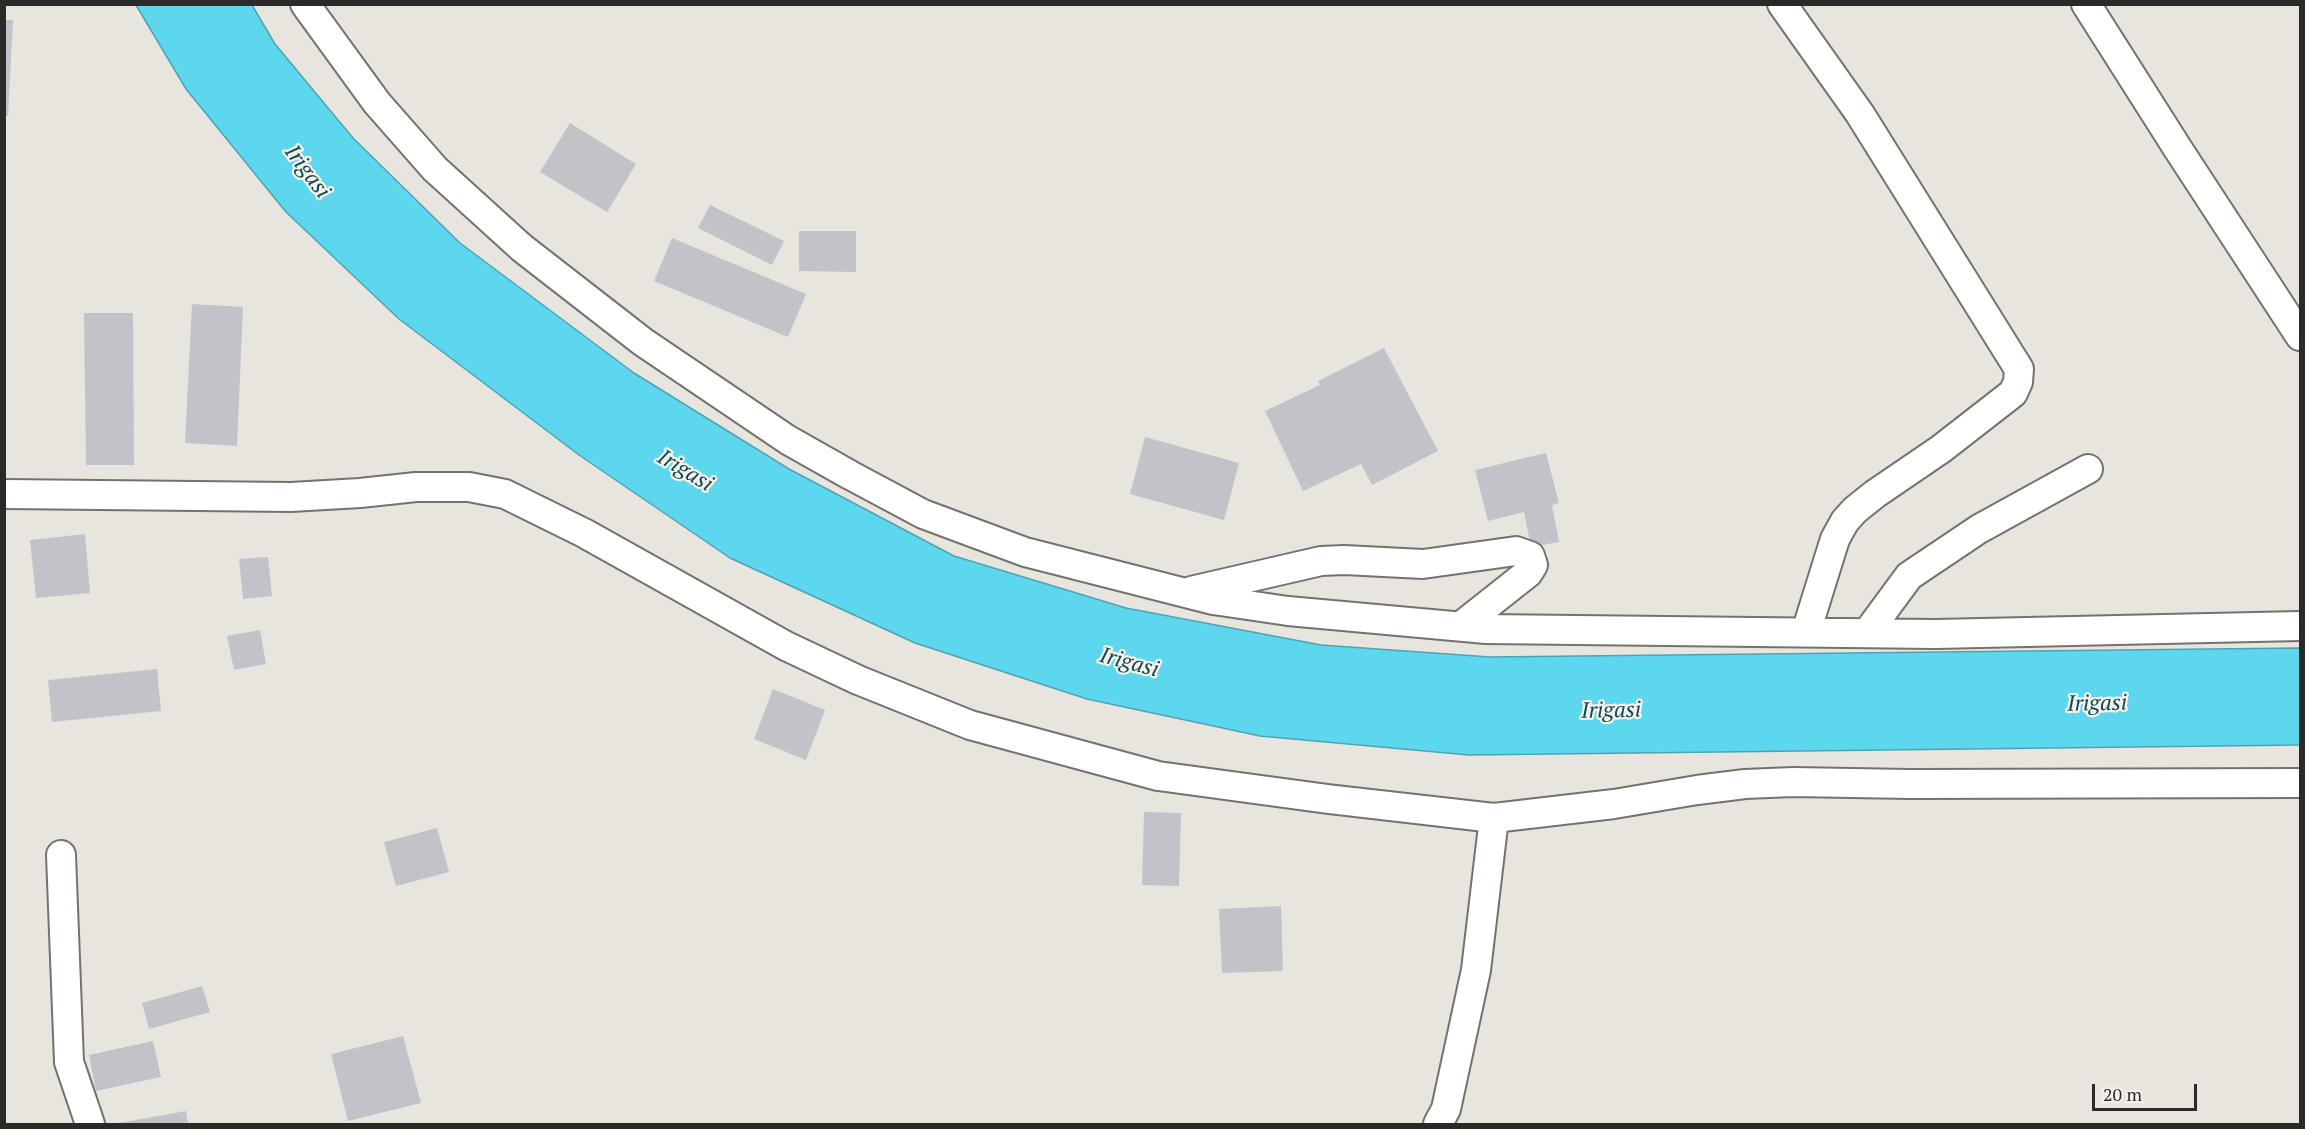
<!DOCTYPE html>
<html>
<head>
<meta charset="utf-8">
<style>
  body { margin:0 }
  #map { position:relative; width:2305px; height:1129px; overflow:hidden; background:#e8e5df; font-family:"PT Serif",serif }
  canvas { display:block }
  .frame { position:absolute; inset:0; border:6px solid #2b2a28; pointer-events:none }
  .scale { position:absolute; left:2092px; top:1084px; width:105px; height:27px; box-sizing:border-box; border:3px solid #2b2a28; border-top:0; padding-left:8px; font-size:18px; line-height:21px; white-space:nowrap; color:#2b2a28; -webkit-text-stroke:4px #f6f2ec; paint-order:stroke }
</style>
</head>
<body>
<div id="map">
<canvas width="2305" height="1129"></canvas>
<div class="frame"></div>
<div class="scale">20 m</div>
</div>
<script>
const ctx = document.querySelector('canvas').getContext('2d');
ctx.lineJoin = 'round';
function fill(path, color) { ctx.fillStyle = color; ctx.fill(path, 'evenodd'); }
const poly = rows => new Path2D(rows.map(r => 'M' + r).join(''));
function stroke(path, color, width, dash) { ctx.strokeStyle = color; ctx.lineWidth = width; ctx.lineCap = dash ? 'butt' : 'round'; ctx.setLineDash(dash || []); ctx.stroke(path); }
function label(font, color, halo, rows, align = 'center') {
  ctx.font = font + ' "PT Serif",serif'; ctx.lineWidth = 4.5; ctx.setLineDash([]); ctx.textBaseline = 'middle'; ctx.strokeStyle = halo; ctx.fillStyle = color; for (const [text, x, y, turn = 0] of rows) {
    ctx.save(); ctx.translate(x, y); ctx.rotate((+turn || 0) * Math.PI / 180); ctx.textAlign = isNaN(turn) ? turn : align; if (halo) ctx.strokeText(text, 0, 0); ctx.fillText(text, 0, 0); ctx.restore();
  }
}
const water = poly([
  [136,5,252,5,275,44,353,138,460,243,634,373,789,469,954,556,1126,608,1321,645,1490,657,2300,648,2300,745,1469,755,1260,736,1087,699,915,643,730,558,579,455,399,319,286,212,186,89,136,5]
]);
fill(water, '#5dd7ee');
stroke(water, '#4ea3b3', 1.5);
fill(poly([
  [4,20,13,20,8,116,4,116],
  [570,123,636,164,607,212,540,172],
  [710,205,784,241,772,265,698,228],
  [799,231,856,231,856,272,799,271],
  [672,238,806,294,788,337,654,281],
  [192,304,243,307,237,446,185,443],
  [84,313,133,313,134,465,86,465],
  [1384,348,1438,451,1372,485,1361,464,1303,491,1265,411,1320,385,1318,381],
  [1145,437,1239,463,1224,520,1130,494],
  [1546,453,1559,503,1552,505,1559,542,1531,547,1524,512,1488,521,1475,470],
  [85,534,90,593,36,598,30,540],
  [268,557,272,596,243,599,239,559],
  [260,630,266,664,234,670,227,636],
  [157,669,161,711,52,722,48,680],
  [773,689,825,710,806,760,754,739],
  [1144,812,1181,813,1179,886,1142,885],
  [437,828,449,872,396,886,384,842],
  [1281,906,1283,971,1222,973,1219,909],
  [202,986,210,1012,149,1029,142,1003],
  [403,1036,421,1103,348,1121,331,1054],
  [153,1041,161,1077,96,1091,89,1055],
  [186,1111,188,1124,119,1124,119,1123]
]), '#c2c3c9');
const minor = poly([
  [305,4,377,103,435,169,522,248,643,342,788,440,850,475,923,514,1025,552,1213,600,1288,611,1486,629,1936,634,2300,626],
  [1782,4,1860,114,2019,369,2018,382,2013,393,1941,449,1875,494,1855,510,1845,521,1835,539,1806,632],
  [2086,4,2178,149,2300,336],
  [4,494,291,497,360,493,416,487,469,487,505,494,584,533,786,646,858,680,970,725,1158,776,1328,799,1494,818,1614,804,1697,790,1745,784,1793,782,1910,784,2300,783],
  [1191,591,1321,561,1344,560,1423,564,1516,551,1530,556,1533,565,1528,573,1461,626],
  [1867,633,1909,576,1979,529,2088,469],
  [61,855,69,1062,90,1124],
  [1438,1124,1446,1109,1476,970,1494,818]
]);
stroke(minor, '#75726d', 32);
stroke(minor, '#fff', 28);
label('italic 22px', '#134953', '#f6f2ec', [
  ["Irigasi",307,172,53],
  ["Irigasi",685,471,31],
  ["Irigasi",1129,663,15],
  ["Irigasi",2097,704,-1],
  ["Irigasi",1611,711,-1]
]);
</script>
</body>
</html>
